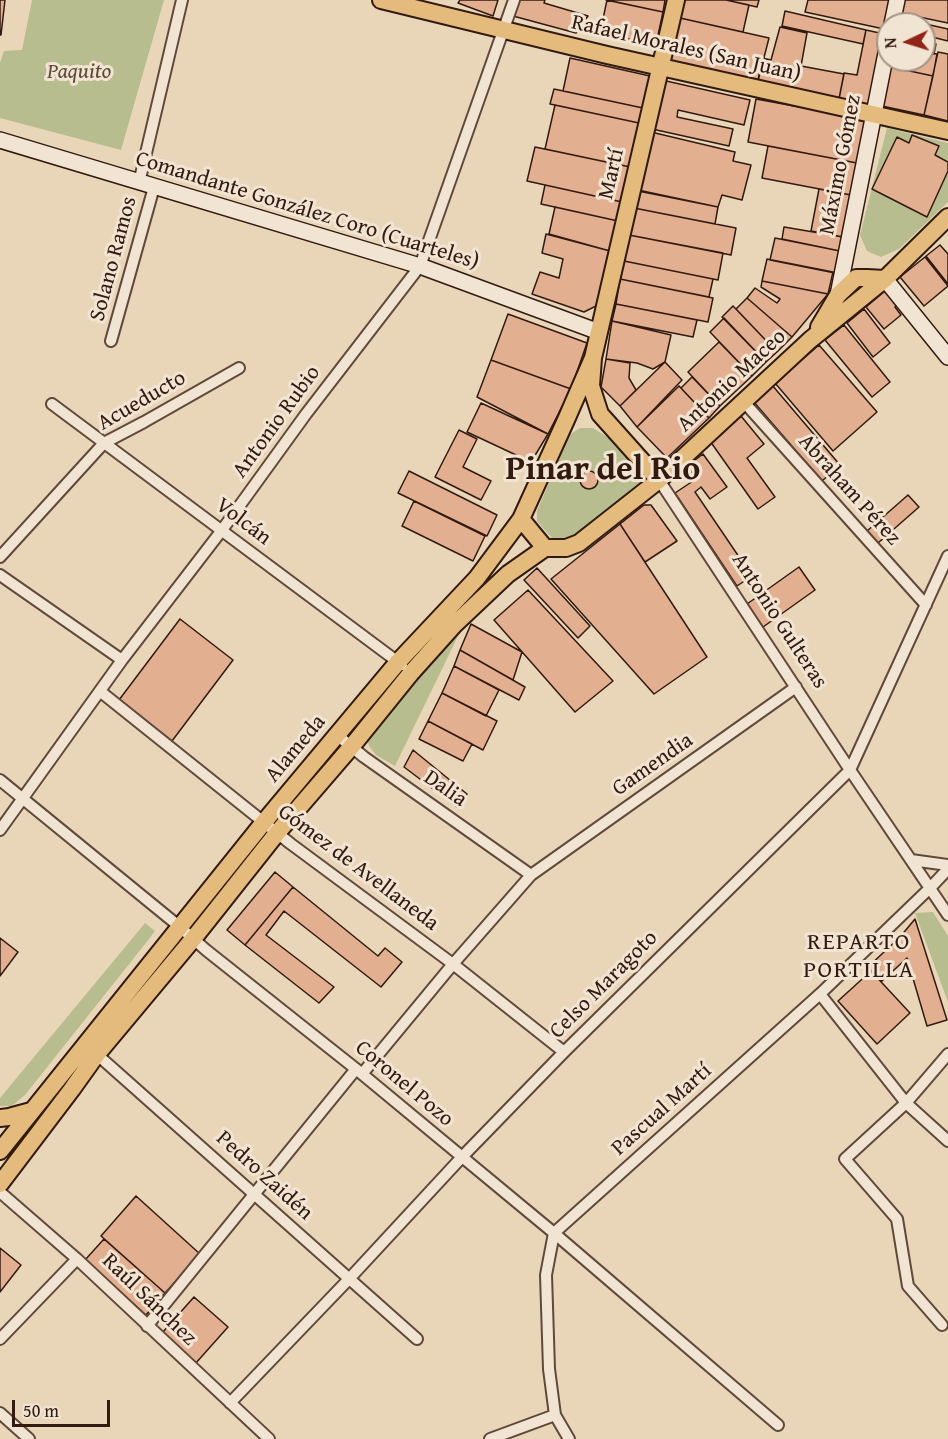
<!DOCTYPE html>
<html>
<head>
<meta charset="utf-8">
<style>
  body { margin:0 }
  #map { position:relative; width:948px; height:1439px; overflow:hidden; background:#e9d6b9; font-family:"Gentium Book Plus",serif }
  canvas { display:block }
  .north { position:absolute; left:876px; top:12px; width:60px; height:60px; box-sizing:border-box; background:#f1e4d2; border:2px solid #a59384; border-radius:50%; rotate:266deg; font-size:16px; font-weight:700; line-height:24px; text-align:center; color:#321a10 }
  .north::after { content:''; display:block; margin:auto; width:21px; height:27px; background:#8f2418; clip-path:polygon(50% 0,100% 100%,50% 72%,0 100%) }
  .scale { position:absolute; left:12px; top:1400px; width:98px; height:27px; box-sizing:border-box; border:3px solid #321a10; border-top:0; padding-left:8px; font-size:18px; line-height:21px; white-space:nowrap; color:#321a10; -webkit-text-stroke:4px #f1e4d2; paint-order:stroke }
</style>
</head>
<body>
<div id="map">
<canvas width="948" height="1439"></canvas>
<div class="north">N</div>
<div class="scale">50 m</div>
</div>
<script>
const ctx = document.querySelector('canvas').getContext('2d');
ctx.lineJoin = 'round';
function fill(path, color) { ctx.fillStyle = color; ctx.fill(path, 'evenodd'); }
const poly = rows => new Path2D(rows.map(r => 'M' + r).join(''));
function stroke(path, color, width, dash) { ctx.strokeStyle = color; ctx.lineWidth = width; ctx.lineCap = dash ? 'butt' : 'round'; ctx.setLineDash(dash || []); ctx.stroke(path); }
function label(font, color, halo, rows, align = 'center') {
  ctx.font = font + ' "Gentium Book Plus",serif'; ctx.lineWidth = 6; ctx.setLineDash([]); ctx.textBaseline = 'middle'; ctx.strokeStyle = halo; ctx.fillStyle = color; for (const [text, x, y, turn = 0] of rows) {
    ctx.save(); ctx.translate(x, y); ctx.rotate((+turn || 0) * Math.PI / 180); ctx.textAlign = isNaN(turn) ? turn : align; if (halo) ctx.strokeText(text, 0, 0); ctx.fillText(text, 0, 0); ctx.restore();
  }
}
fill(poly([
  [32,0,164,0,121,150,0,118,0,63,4,51,22,50],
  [887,128,948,143,948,202,899,249,881,257,867,251,860,235],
  [580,428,593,428,615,442,640,467,642,478,640,487,565,542,556,541,549,535,537,521,537,511,569,435],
  [458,636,395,766,376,755,369,746,366,734,447,644],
  [933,912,948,936,948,1002,915,913],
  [145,923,155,931,149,939,25,1095,12,1106,0,1106,0,1098]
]), '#b8bd8f');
const building = poly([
  [0,0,5,0,1,35,0,35,0,0],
  [460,0,498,0,493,16,458,3,460,0],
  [518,0,545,0,544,3,588,16,576,33,513,16,518,0],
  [606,0,665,0,663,12,606,0],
  [607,0,663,12,656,45,600,33,607,0],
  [684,0,726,0,749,5,743,32,680,18,684,0],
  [726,0,759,0,757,7,726,0],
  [808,0,890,0,884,29,805,12,808,0],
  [902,0,948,0,948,23,900,13,902,0],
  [785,11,866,30,863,44,782,26,785,11],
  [680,18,769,38,758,81,670,62,680,18],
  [903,19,948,29,948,41,924,35,924,24,902,24,903,19],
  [780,27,807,33,801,66,844,74,839,99,758,81,762,58,771,60,780,27],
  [866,30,884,34,871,105,839,99,844,73,857,75,866,30],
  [924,41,936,44,934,54,924,52,924,41],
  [924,52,937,54,933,76,891,67,893,60,924,60,924,52],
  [938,52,948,54,948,121,924,115,938,52],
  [570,58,650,76,643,108,563,91,570,58],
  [891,67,933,76,924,115,882,106,891,67],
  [662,80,750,100,744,125,678,110,677,117,733,129,729,146,652,129,662,80],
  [554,89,643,108,639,123,550,104,554,89],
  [756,99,865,119,857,163,748,142,756,99],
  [555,105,639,123,630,167,545,149,555,105],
  [651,132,735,152,733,161,751,165,742,200,722,195,718,207,638,190,651,132],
  [912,135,939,146,935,155,948,162,948,171,927,217,872,189,897,137,909,143,912,135],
  [768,146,857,163,851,195,762,178,768,146],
  [535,147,630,167,622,202,527,181,535,147],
  [545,185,622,202,618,221,541,204,545,185],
  [819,189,851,195,843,237,811,231,819,189],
  [638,191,718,207,715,224,634,208,638,191],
  [555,207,618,221,610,251,549,234,555,207],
  [634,208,736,228,731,255,629,235,634,208],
  [784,227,843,237,840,251,782,239,784,227],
  [546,234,610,251,596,306,584,312,532,294,540,272,559,278,563,259,542,253,546,234],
  [629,235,723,253,718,280,624,261,629,235],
  [775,238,840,251,835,273,770,260,775,238],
  [940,245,948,254,948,284,926,256,940,245],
  [925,257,948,286,924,306,900,277,925,257],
  [767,259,833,272,828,294,762,281,767,259],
  [624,261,713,279,709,297,620,279,624,261],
  [620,279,713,298,708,322,616,304,620,279],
  [762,281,828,294,792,337,747,298,755,288,777,303,780,299,761,287,762,281],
  [886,290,897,304,895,307,901,315,884,329,866,307,886,290],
  [747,298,792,337,777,352,736,309,747,298],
  [616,304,697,320,693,337,612,321,616,304],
  [733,306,777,352,766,362,722,317,733,306],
  [864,309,890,343,873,357,847,323,864,309],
  [508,314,587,343,571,389,491,360,508,314],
  [724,318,766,362,752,376,710,332,724,318],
  [612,321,671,335,665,362,653,369,637,363,606,359,612,321],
  [844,325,890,382,872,397,825,340,844,325],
  [719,342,752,376,720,406,688,372,719,342],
  [819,345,877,412,833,451,775,383,819,345],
  [606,359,630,363,629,378,636,390,620,406,601,387,606,359],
  [491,360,571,389,548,434,477,397,491,360],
  [665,362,682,380,637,427,620,406,665,362],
  [692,377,720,406,709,418,681,388,692,377],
  [772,385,840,465,822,481,753,401,772,385],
  [679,386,709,418,667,458,637,427,679,386],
  [481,403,548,434,531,462,467,432,481,403],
  [741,416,764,444,747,458,775,497,758,509,710,441,741,416],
  [459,430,477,439,463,467,491,481,481,500,435,477,459,430],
  [703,454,727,487,710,499,701,487,695,492,752,576,737,586,675,493,696,479,687,466,703,454],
  '580 480a9 9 0 1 1 18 0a9 9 0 1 1-18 0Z',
  [409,471,497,515,487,536,398,493,409,471],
  [908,495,919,507,878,543,867,531,908,495],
  [414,501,485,536,473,561,402,526,414,501],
  [644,505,651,505,677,541,645,562,620,524,644,505],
  [620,524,707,657,654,694,551,579,620,524],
  [799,567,815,590,763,627,747,604,799,567],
  [537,568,590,626,578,638,524,580,537,568],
  [528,590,613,681,575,712,494,620,528,590],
  [180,619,233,660,172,741,119,700,180,619],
  [471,624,522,652,513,680,460,650,471,624],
  [460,650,525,687,519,700,454,666,460,650],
  [454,666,499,690,486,716,442,693,454,666],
  [442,693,497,721,483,750,428,721,442,693],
  [428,721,472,744,463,761,419,739,428,721],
  [413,750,467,794,457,807,404,767,413,750],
  [275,872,293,887,245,945,227,930,275,872],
  [293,887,378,956,385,948,402,962,381,987,284,911,266,935,334,987,319,1003,245,945,293,887],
  [915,919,947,1020,927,1026,907,958,882,981,868,967,900,937,915,919],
  [0,938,18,952,0,976,0,938],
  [871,971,910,1013,877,1044,838,1001,871,971],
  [136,1196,200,1254,165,1293,101,1236,136,1196],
  [104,1239,165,1293,146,1315,85,1260,104,1239],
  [0,1248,21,1265,0,1292,0,1248],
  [194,1297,228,1327,195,1364,162,1333,194,1297]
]);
fill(building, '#e3af91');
stroke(building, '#321a10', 1.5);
const street = poly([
  [139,183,182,0],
  [111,341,154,187],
  [743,401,926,605],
  [52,404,402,665],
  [659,480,850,770,948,915],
  [0,557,104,443,144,422,239,368],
  [0,575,122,660],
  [101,692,291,844,453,964,564,1052],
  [337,735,364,757,531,875],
  [0,780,180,927,206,950,356,1069,554,1233,778,1425],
  [0,830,122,660,222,530,306,414,420,266,514,0],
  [911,860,948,865],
  [820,994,906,1103,948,1141],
  [92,1050,417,1339],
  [362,1074,453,964,531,875,796,687],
  [0,1192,77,1259,269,1439],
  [942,1325,908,1286,897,1219,845,1159,906,1103,948,1054],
  [147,1326,356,1069],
  [0,1339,77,1259],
  [230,1403,349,1279,462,1157,564,1052,850,770,948,556],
  [0,1413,29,1439],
  [490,1439,555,1415],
  [569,1439,555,1415,549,1369,546,1275,554,1233,820,994,930,888,948,869]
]);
const secondary = poly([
  [892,24,897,0],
  [0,140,420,266,599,332],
  [885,279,948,357],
  [838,295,888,43]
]);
const primary = poly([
  [381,0,607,55,948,131],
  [819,327,838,295,856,278,867,278,885,279],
  [659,480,600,414,591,386,593,358,676,0],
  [521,519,545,548],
  [0,1118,9,1117,31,1111],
  [0,1151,264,822,398,662,477,578,521,519,566,420,593,358],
  [0,1184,72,1089,97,1054,193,939,277,833,352,746,411,673,454,625,508,574,545,548,566,548,579,543,659,480,810,340,885,279,948,217]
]);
stroke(street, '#60493a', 14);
stroke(secondary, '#321a10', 18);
stroke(primary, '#321a10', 20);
stroke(street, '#f1e4d2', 10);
stroke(secondary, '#f1e4d2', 15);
stroke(primary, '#e4bb7c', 16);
label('22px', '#321a10', '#f1e4d2', [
  ["Rafael Morales (San Juan)",686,49,13],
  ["Máximo Gómez",841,165,-79],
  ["Martí",612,174,-77],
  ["Comandante González Coro (Cuarteles)",307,211,17],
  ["Solano Ramos",114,259,-75],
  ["Antonio Maceo",732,381,-43],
  ["Acueducto",142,401,-30],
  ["Antonio Rubio",277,422,-54],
  ["Abraham Pérez",849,490,48],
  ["Volcán",243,522,37],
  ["Antonio Gulteras",779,621,57],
  ["Alameda",296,749,-50],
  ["Gamendia",653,765,-35],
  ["Dalia",445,789,35],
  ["Gómez de Avellaneda",358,868,37],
  ["Celso Maragoto",604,985,-45],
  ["Coronel Pozo",404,1084,40],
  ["Pascual Martí",662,1110,-42],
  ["Pedro Zaidén",264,1176,42],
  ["Raúl Sánchez",149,1300,44]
]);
label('italic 22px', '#5a4b36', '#f1e4d2', [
  ["Paquito",79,72]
]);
ctx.letterSpacing = '1.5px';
label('24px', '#321a10', '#f1e4d2', [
  ["REPARTO",859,943],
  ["PORTILLA",859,971]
]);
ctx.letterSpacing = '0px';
label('bold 34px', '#321a10', '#f1e4d2', [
  ["Pinar del Rio",603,470]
]);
</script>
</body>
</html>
